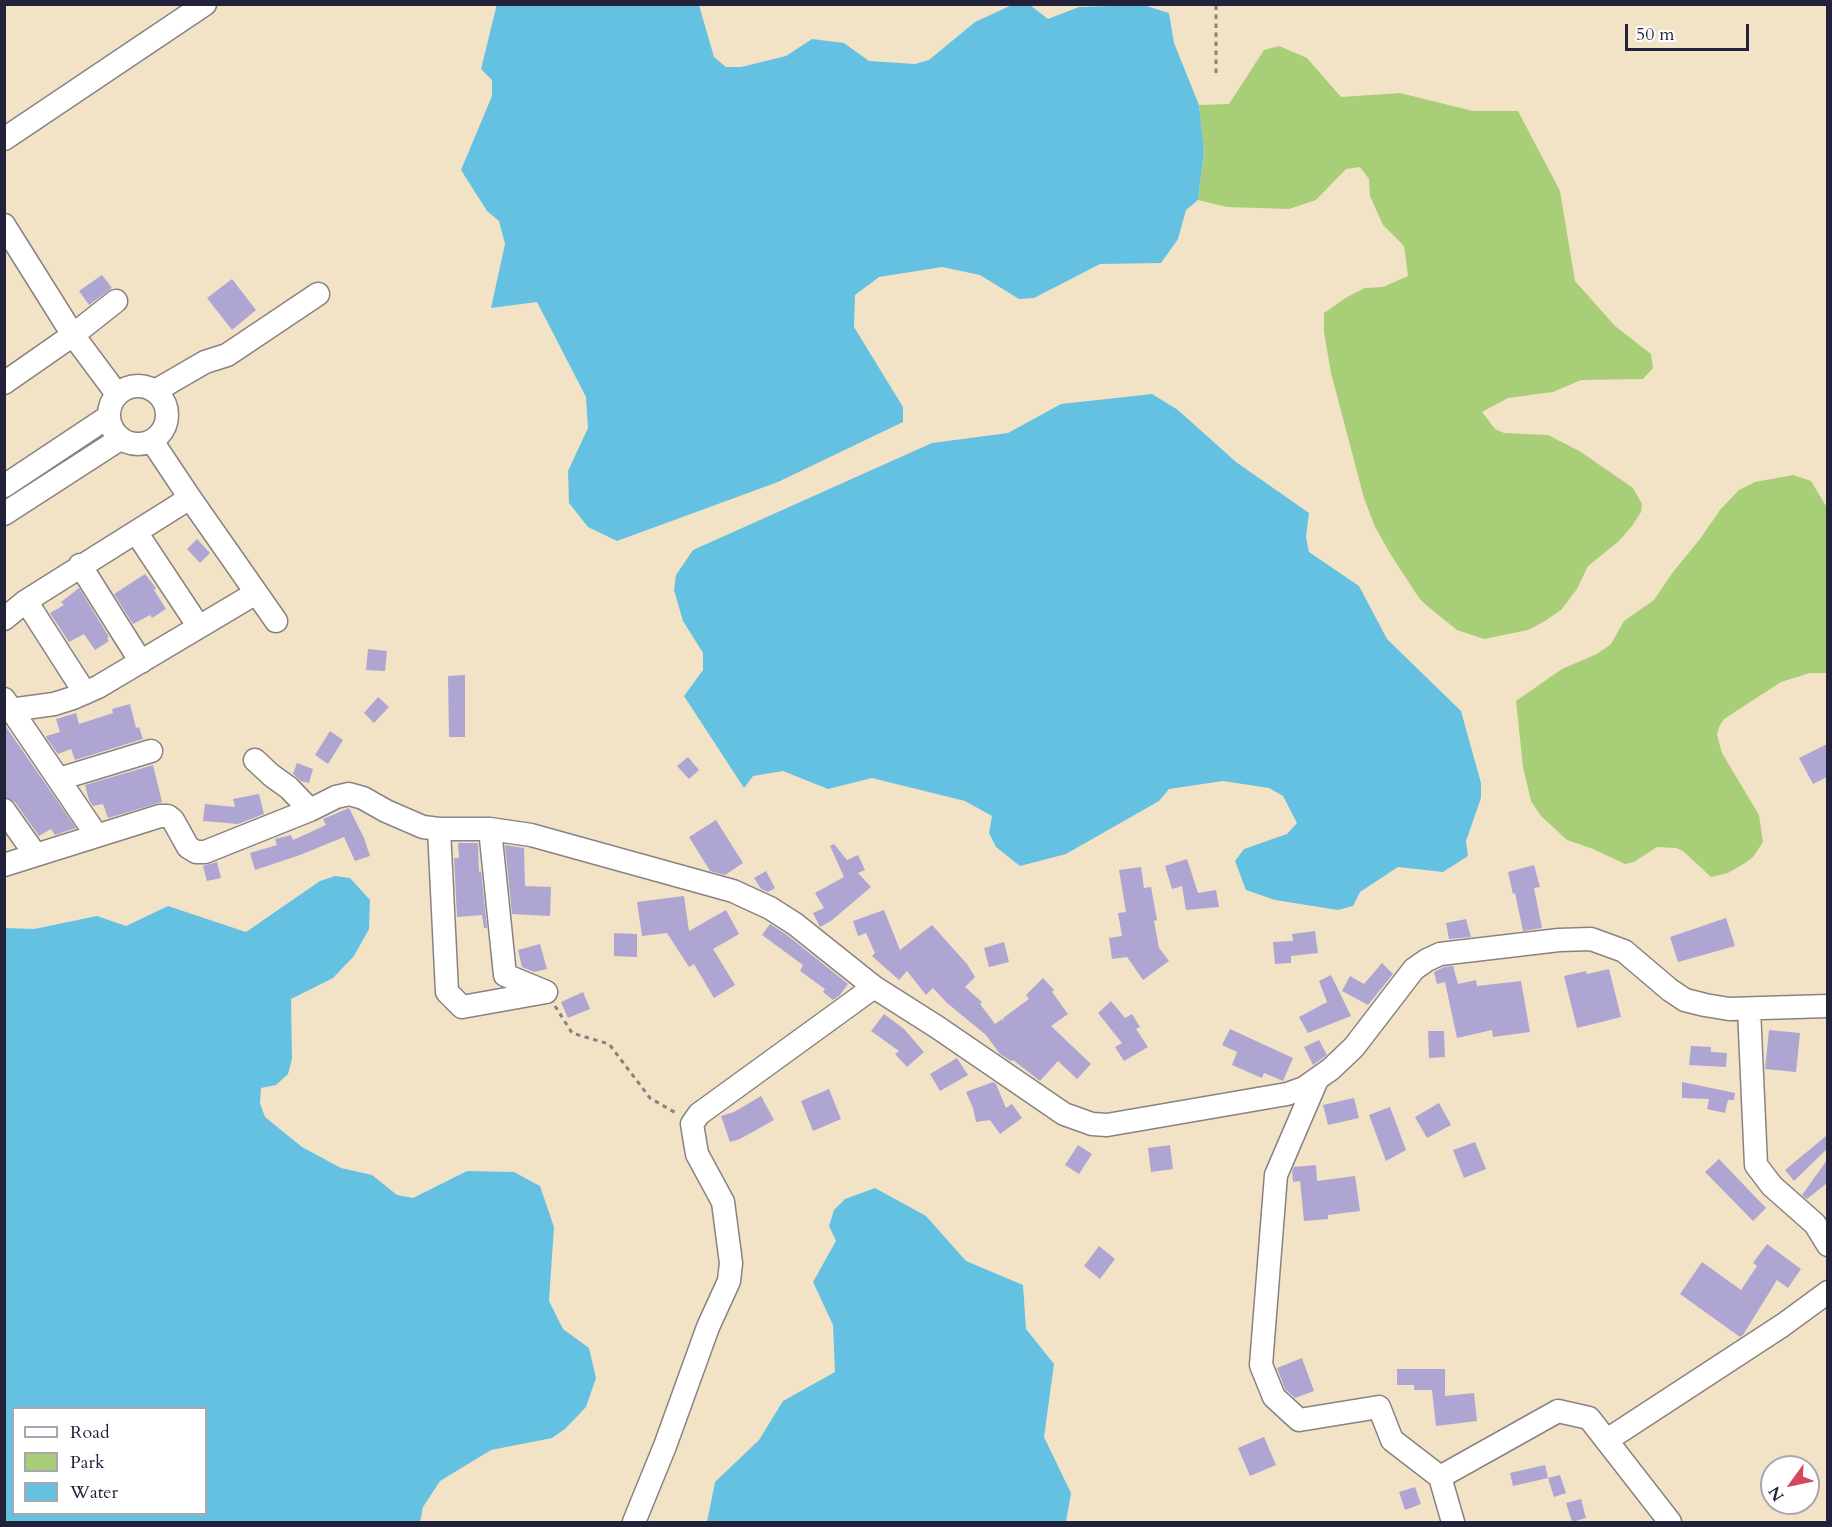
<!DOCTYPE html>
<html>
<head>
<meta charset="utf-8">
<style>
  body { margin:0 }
  #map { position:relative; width:1832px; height:1527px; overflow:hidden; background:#f2e3c7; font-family:Cardo,serif }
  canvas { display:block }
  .frame { position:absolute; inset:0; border:6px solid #22223b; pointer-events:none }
  .legend { position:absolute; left:12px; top:1407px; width:195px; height:108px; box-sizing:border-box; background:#fff; border:2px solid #a7a7b1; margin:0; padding:8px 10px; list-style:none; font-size:18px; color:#22223b }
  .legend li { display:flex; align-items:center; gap:12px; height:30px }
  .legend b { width:30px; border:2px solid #a7a7b1 }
  .north { position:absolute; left:1760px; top:1455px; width:60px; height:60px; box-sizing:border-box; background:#fff; border:2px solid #a7a7b1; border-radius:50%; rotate:237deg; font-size:16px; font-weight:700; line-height:24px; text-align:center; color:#22223b }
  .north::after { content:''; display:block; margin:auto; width:21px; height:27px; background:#d1495b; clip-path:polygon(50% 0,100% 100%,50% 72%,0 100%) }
  .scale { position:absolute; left:1625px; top:24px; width:124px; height:27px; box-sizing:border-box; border:3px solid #22223b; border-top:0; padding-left:8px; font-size:18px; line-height:21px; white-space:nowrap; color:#22223b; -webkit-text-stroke:4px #fff; paint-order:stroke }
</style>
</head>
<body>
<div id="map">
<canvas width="1832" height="1527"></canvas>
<div class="frame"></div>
<ul class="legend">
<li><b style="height:8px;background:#fff"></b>Road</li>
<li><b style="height:16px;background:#a8ce78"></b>Park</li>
<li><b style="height:16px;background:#64c1e2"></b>Water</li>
</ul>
<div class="north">N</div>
<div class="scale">50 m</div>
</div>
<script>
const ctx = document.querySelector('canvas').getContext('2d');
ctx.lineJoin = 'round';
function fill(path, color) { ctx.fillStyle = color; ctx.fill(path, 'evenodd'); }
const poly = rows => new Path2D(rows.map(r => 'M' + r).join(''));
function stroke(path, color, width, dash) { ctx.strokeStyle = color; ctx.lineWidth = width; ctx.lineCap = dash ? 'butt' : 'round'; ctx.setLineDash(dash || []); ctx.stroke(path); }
fill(poly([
  [1279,46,1307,58,1341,97,1400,93,1473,111,1518,111,1560,191,1575,281,1615,326,1651,354,1653,368,1643,379,1581,380,1553,392,1508,398,1482,412,1495,429,1504,433,1548,435,1581,452,1633,488,1642,504,1641,512,1632,526,1619,541,1588,566,1577,589,1561,610,1545,621,1528,630,1484,639,1457,630,1426,605,1419,598,1391,555,1375,527,1364,498,1331,373,1324,332,1324,313,1347,297,1365,288,1383,287,1408,276,1404,246,1383,225,1370,196,1369,179,1360,167,1346,169,1316,200,1289,209,1227,207,1198,200,1204,152,1199,105,1229,104,1264,50],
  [1793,475,1811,481,1826,506,1827,673,1810,673,1781,682,1724,719,1719,727,1717,735,1722,753,1759,815,1763,842,1753,857,1745,863,1728,873,1711,877,1683,851,1676,848,1657,847,1634,862,1625,864,1593,849,1567,840,1541,816,1531,801,1523,767,1516,701,1562,669,1597,654,1611,644,1624,621,1654,600,1673,572,1700,539,1720,510,1739,490,1755,482]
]), '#a8ce78');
fill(poly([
  [497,4,699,5,714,57,726,67,741,67,786,56,812,39,844,43,869,61,915,64,929,60,975,22,1012,5,1030,5,1048,19,1079,7,1143,5,1169,13,1174,43,1199,105,1204,152,1198,200,1186,210,1178,239,1161,263,1100,264,1034,298,1019,299,980,275,942,267,879,277,855,295,854,327,903,407,903,422,778,482,617,541,588,527,569,503,568,471,588,428,586,397,537,302,491,308,505,244,499,221,487,211,461,170,492,96,492,80,481,69],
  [1152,394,1178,410,1236,462,1309,513,1306,537,1309,552,1359,586,1387,639,1461,711,1481,783,1481,798,1466,841,1468,856,1443,872,1398,867,1360,892,1353,906,1338,910,1275,900,1246,890,1235,861,1244,849,1287,834,1297,823,1283,796,1269,788,1223,781,1169,789,1159,801,1066,854,1020,866,996,847,989,833,992,816,965,801,872,778,828,789,783,771,753,776,744,788,684,696,703,670,703,653,683,621,674,590,676,575,693,550,932,443,1008,433,1061,404],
  [335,876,350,878,370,900,369,929,354,956,333,978,291,999,292,1059,288,1074,276,1085,261,1088,260,1103,265,1117,302,1147,341,1168,372,1175,397,1195,413,1198,467,1171,514,1172,540,1186,554,1227,549,1301,563,1329,589,1348,596,1378,586,1407,565,1429,552,1438,491,1450,440,1481,423,1507,420,1522,5,1522,5,928,34,929,97,916,126,926,168,906,246,932,320,881],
  [14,1408,206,1408,206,1514,14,1514],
  [875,1188,926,1216,966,1261,1023,1285,1026,1329,1054,1364,1044,1437,1071,1493,1066,1522,707,1522,715,1482,759,1440,783,1401,835,1372,833,1325,813,1282,836,1241,829,1226,834,1210,845,1199]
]), '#64c1e2');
fill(poly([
  [102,275,112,288,89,305,79,291],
  [232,279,256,310,232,330,207,298],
  [197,539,210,553,200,563,187,549],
  [145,574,156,588,154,590,166,609,152,618,150,615,133,624,114,594],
  [79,588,109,637,107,638,109,641,95,650,84,634,69,642,50,613,64,605,61,602],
  [368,649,387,651,385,671,366,670],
  [465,675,465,737,449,737,448,676],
  [378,697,389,707,374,723,364,713],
  [130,704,136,728,139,727,143,739,75,760,71,749,58,754,47,739,46,736,60,732,56,719,76,713,79,724,113,713,112,709],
  [4,724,76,828,55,835,51,829,39,836,15,802,4,797],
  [330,731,343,740,328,764,315,755],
  [1827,744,1827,777,1813,784,1799,758],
  [688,757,699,770,689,779,677,766],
  [297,763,313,769,309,783,301,781,293,774],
  [153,765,162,802,108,818,103,804,93,806,89,800,85,785],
  [259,794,264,814,238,824,203,821,205,804,235,807,233,799],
  [349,808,364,838,370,856,355,861,344,837,300,855,255,870,250,853,277,845,275,839,291,835,293,840,326,825,323,819],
  [716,820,743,863,725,875,710,871,689,837],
  [458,843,478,843,479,872,481,871,487,928,484,928,482,915,457,917,454,858,459,858],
  [834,844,847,860,858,855,865,870,858,873,871,887,831,921,820,927,813,913,824,908,815,893,844,877,830,846],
  [505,845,524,848,525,886,551,887,550,916,512,914],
  [1187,859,1198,893,1216,890,1219,907,1186,910,1182,886,1172,889,1165,866],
  [217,862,221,878,207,881,203,866],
  [1534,865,1540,887,1534,888,1542,928,1523,931,1515,893,1513,894,1508,872],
  [1141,867,1144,888,1151,887,1157,920,1154,921,1159,948,1169,961,1143,980,1127,957,1112,959,1109,938,1122,936,1118,913,1126,912,1119,870],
  [766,871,775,888,768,892,761,889,754,878],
  [684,896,689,931,726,910,739,934,713,949,735,985,714,998,694,964,689,967,667,933,642,936,637,902],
  [884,910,900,950,932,925,967,964,975,977,965,987,982,1002,980,1004,995,1024,1002,1019,1004,1021,1003,1018,1029,999,1026,995,1043,978,1054,990,1052,992,1068,1014,1051,1026,1091,1064,1077,1079,1058,1061,1040,1081,1013,1060,1011,1061,1000,1054,986,1035,947,1003,933,988,926,995,907,971,899,980,872,956,875,953,866,933,858,936,853,921],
  [1726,918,1735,946,1678,962,1670,937],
  [1466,919,1471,937,1449,939,1446,923],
  [770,924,787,935,848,984,840,995,833,1000,823,992,825,989,800,971,803,965,762,935],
  [1315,931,1318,953,1291,956,1291,963,1275,964,1273,942,1293,941,1292,934],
  [614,933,637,934,637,957,614,956],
  [1004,942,1009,962,989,967,984,948],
  [540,944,547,969,534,972,522,967,518,950],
  [1382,963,1393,974,1368,1005,1342,991,1350,976,1364,984],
  [1453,966,1458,984,1476,980,1477,986,1521,981,1530,1032,1493,1037,1492,1030,1457,1038,1445,982,1437,984,1434,972,1444,967],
  [1609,969,1621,1017,1577,1028,1564,976,1586,971,1587,974],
  [1331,975,1351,1016,1308,1033,1299,1017,1327,1002,1319,981],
  [583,992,590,1009,568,1018,561,1002],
  [1111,1001,1125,1018,1132,1014,1140,1027,1136,1029,1148,1047,1124,1061,1115,1047,1122,1043,1098,1013],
  [884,1014,904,1029,924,1052,907,1067,895,1054,899,1051,871,1031],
  [1230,1029,1293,1058,1283,1081,1264,1073,1262,1078,1232,1065,1237,1052,1222,1045],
  [1769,1030,1800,1033,1796,1072,1765,1069],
  [1428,1031,1444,1031,1445,1057,1429,1058],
  [1319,1040,1327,1055,1313,1065,1304,1047],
  [1691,1046,1711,1047,1711,1052,1727,1053,1726,1067,1689,1065],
  [957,1058,968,1075,940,1091,930,1074],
  [993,1082,996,1084,1006,1108,1012,1104,1022,1118,1000,1134,990,1120,976,1122,973,1108,966,1092],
  [1682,1082,1735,1093,1734,1100,1728,1100,1725,1113,1707,1109,1709,1099,1682,1098],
  [829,1089,841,1119,813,1131,801,1101],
  [761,1096,774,1120,740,1139,730,1142,721,1116,734,1112],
  [1354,1098,1359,1118,1328,1125,1323,1105],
  [1439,1103,1451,1125,1427,1138,1415,1117],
  [1390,1107,1406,1150,1386,1161,1369,1115],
  [1826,1136,1827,1149,1794,1181,1785,1170],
  [1475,1142,1486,1169,1464,1178,1453,1150],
  [1078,1145,1092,1154,1079,1174,1065,1165],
  [1170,1145,1173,1169,1151,1172,1148,1148],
  [1719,1159,1766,1208,1753,1221,1705,1172],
  [1827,1160,1827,1183,1807,1199,1802,1195],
  [1316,1165,1317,1181,1355,1176,1360,1211,1328,1215,1328,1219,1304,1221,1300,1181,1293,1182,1292,1171,1294,1167],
  [1767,1244,1801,1269,1788,1288,1777,1280,1743,1335,1740,1337,1680,1294,1702,1262,1741,1290,1757,1266,1753,1263],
  [1099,1246,1115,1259,1100,1279,1084,1266],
  [1302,1358,1314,1391,1295,1398,1285,1389,1277,1368],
  [1397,1369,1445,1369,1445,1396,1474,1393,1477,1421,1436,1426,1432,1390,1414,1390,1414,1385,1397,1385],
  [1264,1437,1276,1465,1250,1476,1238,1448],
  [1545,1465,1548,1478,1513,1486,1510,1473],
  [1560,1475,1566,1493,1554,1497,1548,1478],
  [1415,1487,1421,1504,1405,1510,1399,1492],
  [1581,1499,1586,1518,1572,1522,1566,1503]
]), '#aea5d3');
const minor = poly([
  [4,139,205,4],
  [4,225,73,335,117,394],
  [4,383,73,335,116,301],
  '109 415a29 29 0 1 1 58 0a29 29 0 1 1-58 0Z',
  [155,391,205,362,227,355,318,294],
  [4,486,108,417],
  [190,498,276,621],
  [4,514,120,439],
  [136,532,199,627],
  [80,565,141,662],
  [26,601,85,693],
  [4,619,26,601,190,498,152,441],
  [4,699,97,836],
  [10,710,54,704,73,698,98,687,256,593],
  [255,760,271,775,289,788,310,810],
  [59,779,151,751],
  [4,810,35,854],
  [439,829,447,992,462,1007,546,992],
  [490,829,505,975,546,992],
  [4,865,160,816,168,816,173,820,188,847,196,852,205,852,310,810,336,797,349,794,363,798,386,811,423,827,439,829,490,829,531,835,733,891,770,908,795,924,874,987,937,1027,1064,1114,1092,1124,1107,1125,1287,1094,1304,1088,1331,1069,1354,1047,1414,969,1427,960,1440,954,1559,940,1591,939,1624,951,1670,990,1685,1000,1705,1005,1729,1009,1828,1006],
  [1749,1009,1756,1165,1772,1186,1815,1224,1828,1245],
  [1316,1082,1276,1175,1261,1365,1274,1397,1299,1420,1379,1407,1392,1440,1440,1477,1558,1411,1589,1418,1670,1522],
  [1607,1440,1783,1325,1828,1292],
  [1440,1477,1453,1522],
  [634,1522,665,1446,708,1327,729,1281,731,1263,723,1202,697,1154,692,1124,699,1114,874,987]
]);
stroke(minor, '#8a8281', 25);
stroke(poly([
  [1216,73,1216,4],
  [555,1006,572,1033,609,1044,650,1098,676,1113]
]), '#8a8281', 3, [4.5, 4.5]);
stroke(minor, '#fff', 22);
</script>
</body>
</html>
